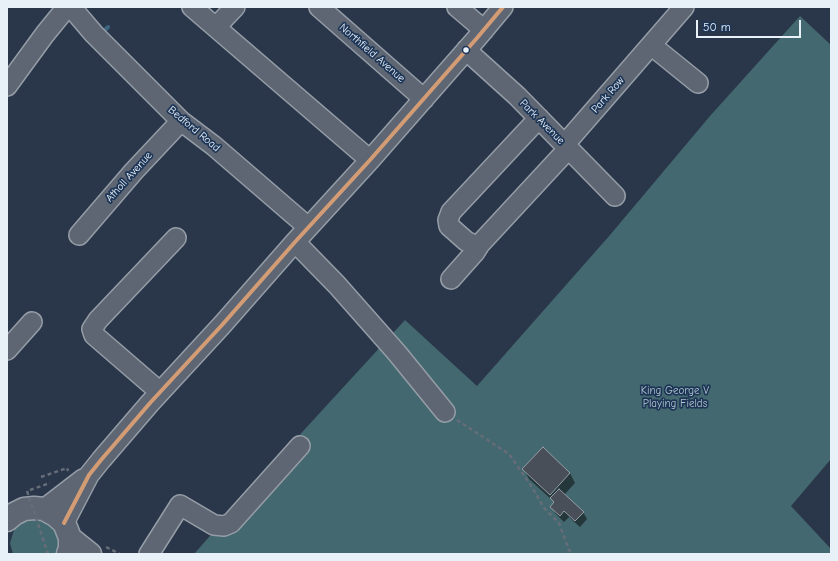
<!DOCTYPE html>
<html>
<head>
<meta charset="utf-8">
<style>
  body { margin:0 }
  #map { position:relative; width:838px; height:561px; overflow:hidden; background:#2a374a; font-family:"Comic Neue",sans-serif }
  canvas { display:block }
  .frame { position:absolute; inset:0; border:8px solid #e8f1f8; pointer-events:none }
  .scale { position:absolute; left:696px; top:20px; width:105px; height:18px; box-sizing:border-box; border:2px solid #e8f1f8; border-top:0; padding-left:5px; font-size:12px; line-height:14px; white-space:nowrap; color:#e8f1f8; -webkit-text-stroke:3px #1d3557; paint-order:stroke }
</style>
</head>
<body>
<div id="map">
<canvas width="838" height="561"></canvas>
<div class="frame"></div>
<div class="scale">50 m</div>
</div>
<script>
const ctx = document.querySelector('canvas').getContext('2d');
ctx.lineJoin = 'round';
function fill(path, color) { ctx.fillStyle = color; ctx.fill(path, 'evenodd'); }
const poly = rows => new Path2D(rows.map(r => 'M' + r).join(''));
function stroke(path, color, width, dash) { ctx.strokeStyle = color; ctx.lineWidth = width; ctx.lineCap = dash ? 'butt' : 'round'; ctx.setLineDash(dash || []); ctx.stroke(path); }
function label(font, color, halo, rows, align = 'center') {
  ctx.font = font + ' "Comic Neue",sans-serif'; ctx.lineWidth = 3.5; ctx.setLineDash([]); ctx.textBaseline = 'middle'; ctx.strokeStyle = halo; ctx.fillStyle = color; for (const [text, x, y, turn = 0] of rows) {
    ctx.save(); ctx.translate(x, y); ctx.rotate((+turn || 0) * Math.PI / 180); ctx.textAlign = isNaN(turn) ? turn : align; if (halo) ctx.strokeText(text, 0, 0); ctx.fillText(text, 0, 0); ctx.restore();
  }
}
fill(poly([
  [800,16,831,45,831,459,791,506,831,549,831,554,194,554,294,441,405,320,477,386,610,235,710,116],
  [30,518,38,518,52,524,60,537,59,554,13,554,10,543,14,530,23,521]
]), '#44686f');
fill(poly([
  [524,469,570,473,575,483,564,495,583,512,587,519,580,527,569,517,564,522,555,513,552,507,554,504,553,501,529,479]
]), '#0007');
stroke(poly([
  [101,34,108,27]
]), '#3c657f', 4);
const building = poly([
  [543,447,570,473,550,495,522,469,543,447],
  [559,489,584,512,575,521,564,511,560,516,550,507,554,502,550,498,559,489]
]);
fill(building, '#484f58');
stroke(building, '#959da7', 1);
const minor = poly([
  [71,7,94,34,181,121,214,146,308,227],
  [192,7,370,160],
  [319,7,424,99],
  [457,7,484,30],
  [216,27,235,7],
  [651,45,698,83],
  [466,50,517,96,615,196],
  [7,86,45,34,67,7],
  [539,118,451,212,448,220,449,226,466,241,474,245,480,244,569,148],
  [565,144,684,7],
  [79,235,134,171,181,121],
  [295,242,337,285,397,353,445,412],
  [451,279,475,252,480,244],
  [7,350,32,322],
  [160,392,94,335,92,329,98,320,176,238],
  [44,509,83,479],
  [64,523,89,475,101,460,150,403,222,325,295,242,370,160,477,38,503,7],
  [149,554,180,505,214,525,224,526,231,523,300,446]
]);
const major = poly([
  [7,520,14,514,24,509,34,508,44,509,55,515,64,523,67,530,70,538,70,548,68,554],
  [70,538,90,554]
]);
stroke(minor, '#959da7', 22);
stroke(major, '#959da7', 25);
stroke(poly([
  [457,420,509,454,530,484,544,508,559,523,569,550,573,554],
  [41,477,67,468,68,471],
  [30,490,50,483],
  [106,547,120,554]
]), '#656d78', 2.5, [4, 3]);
stroke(minor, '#5d6672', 19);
stroke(major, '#5d6672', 22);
stroke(poly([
  [27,491,48,554]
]), '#656d78', 2.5, [4, 3]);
stroke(poly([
  [64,523,89,475,101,460,150,403,222,325,295,242,370,160,477,38,503,7]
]), '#d39c74', 4);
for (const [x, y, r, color] of [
  [466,50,3.5,"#e8f1f8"]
]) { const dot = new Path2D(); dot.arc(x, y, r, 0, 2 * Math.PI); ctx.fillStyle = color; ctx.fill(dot); stroke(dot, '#1d3557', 1.5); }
label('11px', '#e8f1f8', '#1d3557', [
  ["Northfield Avenue",372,53,41],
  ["Park Row",608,95,-49],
  ["Park Avenue",542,122,45],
  ["Bedford Road",194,129,40],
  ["Atholl Avenue",129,177,-48]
]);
label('11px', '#b0c4ca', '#1d3557', [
  ["King George V",675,391],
  ["Playing Fields",675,404]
]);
</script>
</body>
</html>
